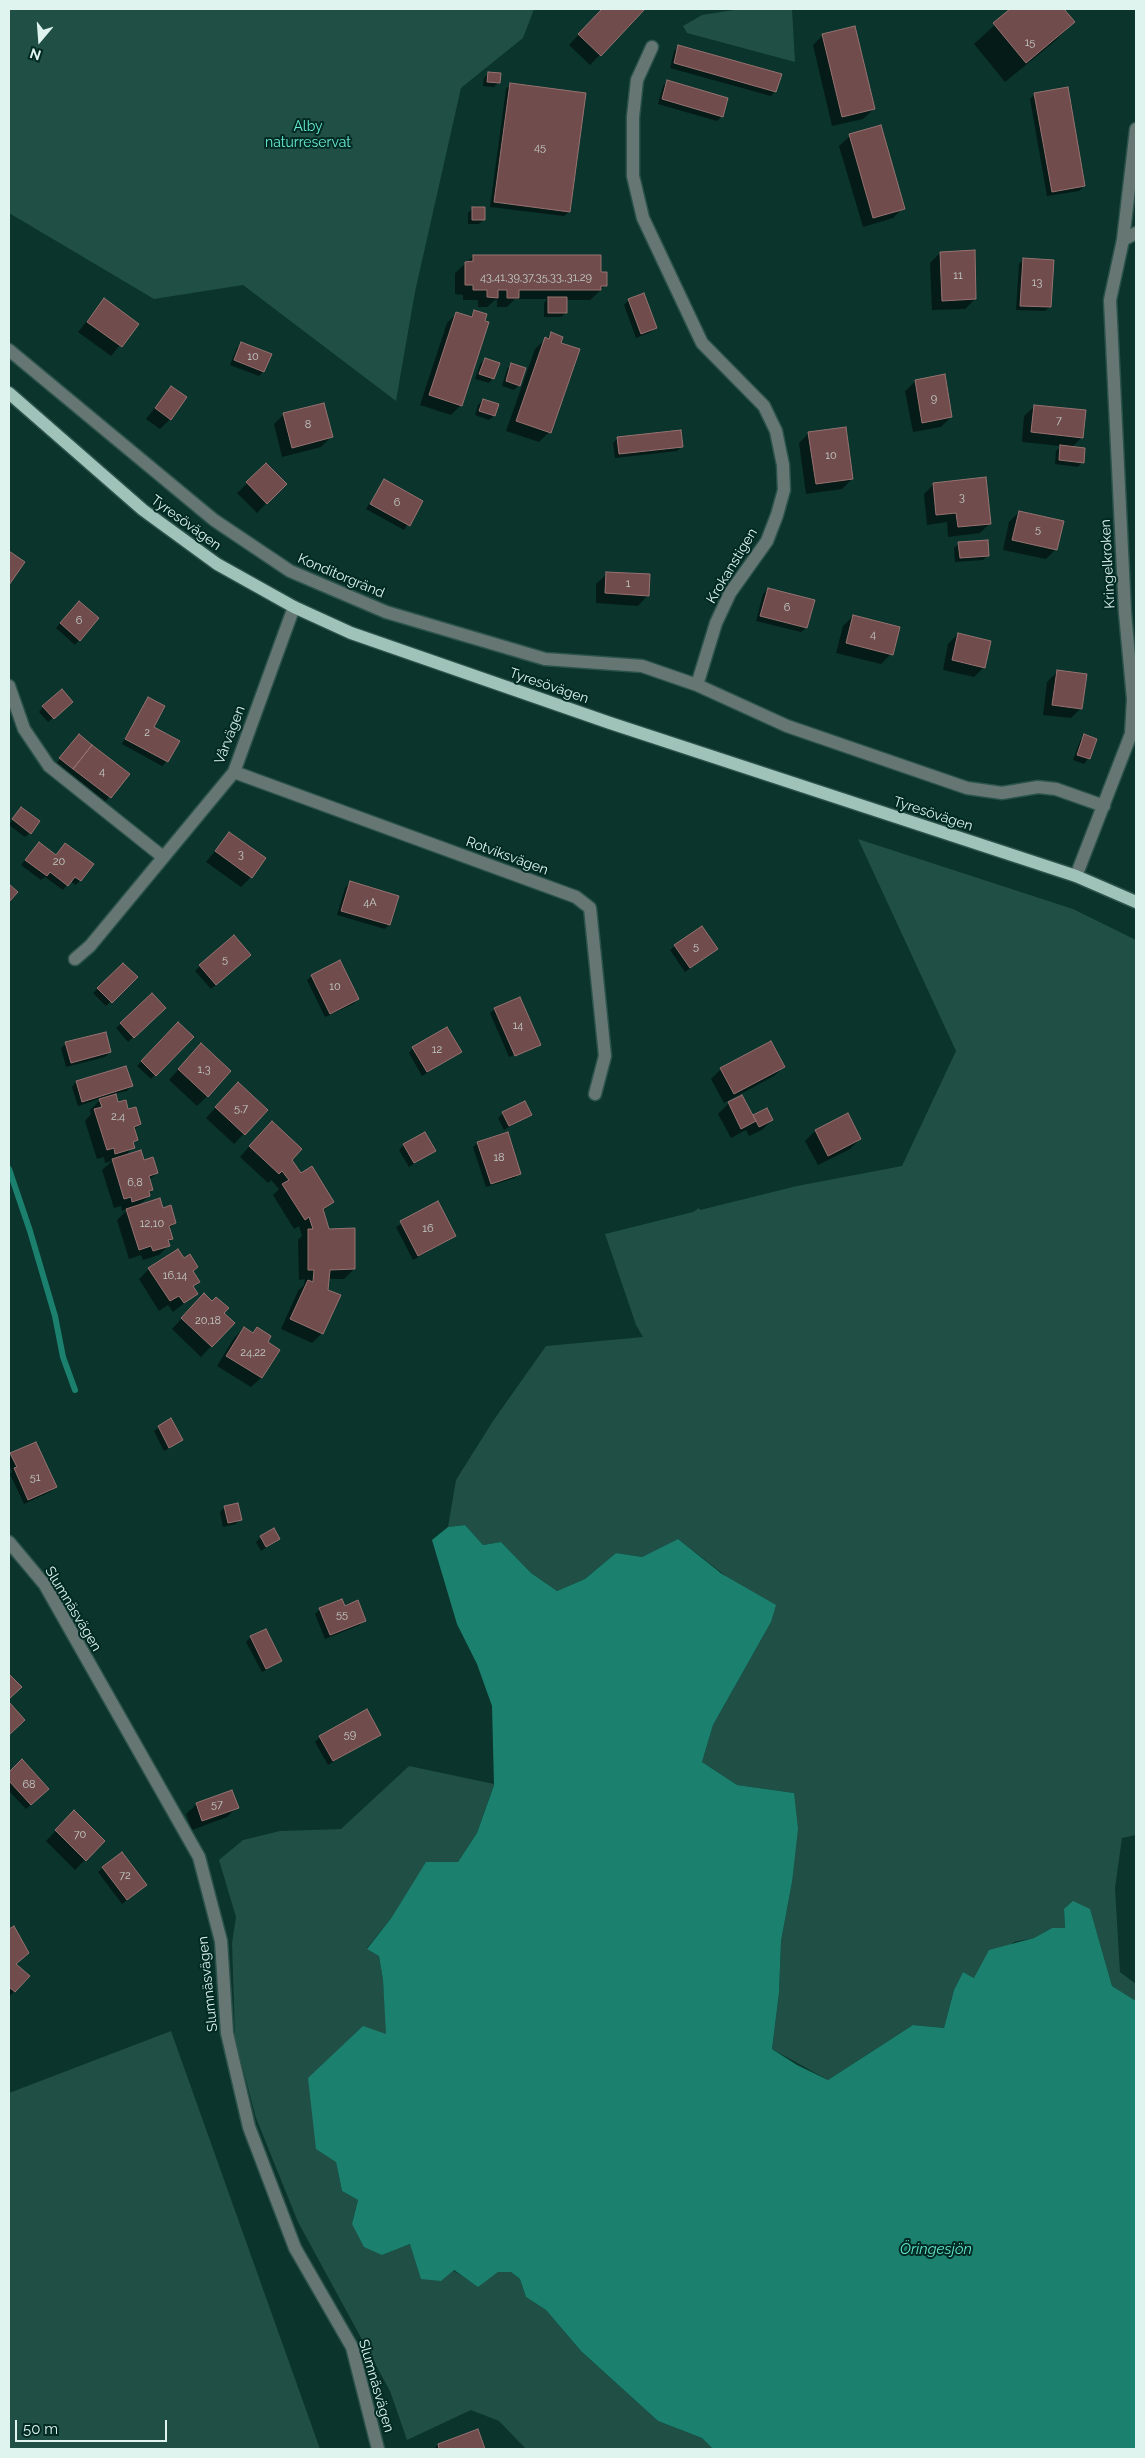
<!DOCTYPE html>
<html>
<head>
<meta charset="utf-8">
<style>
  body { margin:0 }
  #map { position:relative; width:1145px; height:2458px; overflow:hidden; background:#0a342c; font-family:Raleway,sans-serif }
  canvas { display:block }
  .frame { position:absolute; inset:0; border:10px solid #dff4ef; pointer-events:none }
  .north { position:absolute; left:15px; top:15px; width:50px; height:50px; -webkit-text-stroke:4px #002a23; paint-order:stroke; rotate:198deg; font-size:14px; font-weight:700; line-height:20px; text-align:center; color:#dff4ef }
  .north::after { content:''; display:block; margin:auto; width:18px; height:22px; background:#dff4ef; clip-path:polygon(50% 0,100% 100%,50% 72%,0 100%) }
  .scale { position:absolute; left:15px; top:2420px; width:152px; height:22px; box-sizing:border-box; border:2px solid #dff4ef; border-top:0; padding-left:6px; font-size:15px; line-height:18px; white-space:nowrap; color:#dff4ef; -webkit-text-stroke:4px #002a23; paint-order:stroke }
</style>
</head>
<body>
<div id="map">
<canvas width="1145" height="2458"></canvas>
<div class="frame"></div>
<div class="north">N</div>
<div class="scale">50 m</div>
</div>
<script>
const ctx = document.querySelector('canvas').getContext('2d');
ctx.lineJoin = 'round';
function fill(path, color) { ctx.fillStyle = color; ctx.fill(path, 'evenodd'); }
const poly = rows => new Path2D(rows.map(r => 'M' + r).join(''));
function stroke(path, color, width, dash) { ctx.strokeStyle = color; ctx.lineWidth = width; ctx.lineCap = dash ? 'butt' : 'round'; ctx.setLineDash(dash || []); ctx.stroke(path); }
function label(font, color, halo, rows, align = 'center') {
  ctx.font = font + ' Raleway,sans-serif'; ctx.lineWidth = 4; ctx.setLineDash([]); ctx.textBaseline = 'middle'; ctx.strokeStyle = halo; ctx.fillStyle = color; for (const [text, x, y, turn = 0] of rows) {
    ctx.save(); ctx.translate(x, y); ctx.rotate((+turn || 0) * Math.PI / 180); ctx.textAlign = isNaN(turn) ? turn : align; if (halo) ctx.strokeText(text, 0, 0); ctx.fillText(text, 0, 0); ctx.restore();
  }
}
fill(poly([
  [9,9,534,9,523,38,461,88,415,292,396,401,243,285,154,299,9,213],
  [740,9,792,9,795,62,687,33,683,26,702,15],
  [858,839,1073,909,1136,940,1136,1835,1122,1838,1115,1888,1120,1972,1136,1984,1136,2001,1112,1986,1090,1910,1064,1909,1065,1928,1052,1928,1034,1938,1014,1942,974,1978,963,1972,954,1990,944,2028,913,2025,828,2080,772,2049,779,1993,781,1941,792,1882,794,1793,737,1785,702,1762,713,1725,771,1622,722,1573,678,1539,642,1557,616,1553,585,1579,557,1591,531,1573,501,1542,483,1545,465,1525,448,1527,456,1480,493,1421,546,1346,643,1337,636,1325,605,1234,693,1212,699,1208,700,1210,797,1186,902,1166,956,1051],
  [409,1766,494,1784,477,1833,458,1862,392,1917,367,1948,379,1956,383,1980,387,2034,336,2162,342,2191,358,2200,352,2224,382,2255,410,2244,478,2286,498,2272,511,2272,520,2279,526,2297,546,2310,581,2351,658,2421,702,2438,713,2449,526,2449,499,2421,471,2410,407,2440,390,2391,298,2222,256,2118,235,2038,232,1943,236,1917,219,1860,243,1840,280,1831,341,1829],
  [171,2031,320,2449,9,2449,9,2093]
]), '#1f4f45');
fill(poly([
  [465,1525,483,1545,501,1542,531,1573,557,1591,585,1579,616,1553,642,1557,678,1539,722,1574,776,1605,771,1622,713,1725,702,1762,737,1785,794,1793,798,1829,792,1882,781,1941,779,1993,772,2049,797,2065,828,2080,913,2025,944,2028,954,1990,963,1972,974,1978,989,1950,1034,1938,1052,1928,1065,1928,1064,1909,1073,1901,1090,1909,1112,1986,1136,2001,1136,2449,713,2449,702,2438,658,2421,581,2351,546,2310,526,2297,520,2279,511,2272,498,2272,478,2287,454,2270,441,2281,421,2279,410,2244,382,2255,364,2247,352,2224,358,2200,342,2191,336,2162,316,2149,308,2078,363,2026,386,2034,383,1980,379,1956,367,1949,392,1917,426,1862,458,1862,477,1833,494,1785,492,1706,477,1664,457,1624,432,1540,448,1527]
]), '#1c806f');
fill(poly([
  [603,9,644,9,590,65,569,45],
  [1012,9,1063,9,1074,22,1054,42,1005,82,974,44],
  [823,35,874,109,863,119,832,126,813,45],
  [679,47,775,91,771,96,670,68,674,51],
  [489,73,498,83,494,87,483,86,484,78],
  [668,81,722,116,717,121,658,104,663,86],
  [511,84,569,212,564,216,490,207,506,89],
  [1035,94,1084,186,1079,191,1047,196,1030,99],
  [850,136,903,208,893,218,863,227,839,146],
  [473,208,483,220,479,224,468,224,468,213],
  [940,253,975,299,965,309,932,310,930,263],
  [474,256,600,273,605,286,590,300,566,300,566,313,561,317,544,317,544,303,547,299,515,299,507,307,497,307,497,300,495,300,487,307,478,307,478,300,463,300,463,295,455,294,455,273],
  [1024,259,1050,307,1045,311,1016,310,1019,264],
  [104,300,137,324,111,356,78,332],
  [629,300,656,327,651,332,636,338,624,305],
  [475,312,461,405,451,415,420,405,447,323,457,313,469,317],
  [551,334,549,432,539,442,506,431,535,349],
  [242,344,263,372,259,376,230,365,237,348],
  [485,359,493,378,489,383,475,379,480,364],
  [512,364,519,385,514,390,502,386,507,369],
  [916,381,951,417,941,427,913,432,905,391],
  [171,387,170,419,160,429,146,419],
  [483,400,494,416,489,420,475,415,478,405],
  [1035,406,1082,437,1071,448,1082,462,1078,467,1055,464,1056,451,1061,446,1022,442,1024,416],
  [284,414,331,437,321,447,282,457,274,424],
  [809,433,852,479,842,489,806,494,799,443],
  [618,438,681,447,677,451,615,458,613,443],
  [266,465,285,484,257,513,237,493],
  [384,481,422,502,404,530,366,509],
  [934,484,990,523,980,533,948,537,947,522,927,525,924,494],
  [1019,512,1056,549,1046,559,1003,550,1009,522],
  [959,544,988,555,983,560,955,562,954,548],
  [607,574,648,595,638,606,596,603,596,584],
  [768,589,806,628,801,632,756,621,763,594],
  [74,607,79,640,75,645,56,628],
  [853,616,891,654,881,664,836,653,843,626],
  [958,634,984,667,974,677,943,670,948,644],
  [1057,672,1081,708,1071,718,1043,715,1047,682],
  [148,698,152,727,167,761,162,766,122,744],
  [67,706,48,722,39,712,43,707],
  [1084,736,1095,740,1088,759,1084,764,1073,760,1080,741],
  [74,740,128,775,105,802,56,764],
  [17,813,30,833,25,837,9,825],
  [229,834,251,877,241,887,206,862],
  [39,844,55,856,65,845,80,880,76,885,70,881,63,890,45,877,41,880,21,865],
  [350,883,389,924,385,929,337,915,345,888],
  [675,946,716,949,685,972,670,950],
  [245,959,211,989,195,971,200,966],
  [123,964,136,977,106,1006,93,993],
  [312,976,358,999,353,1004,325,1017,307,980],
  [152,995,164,1008,128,1042,116,1028],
  [495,1009,539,1045,535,1049,535,1046,509,1057,490,1013],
  [178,1024,192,1037,151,1079,137,1066],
  [66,1044,110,1052,105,1057,66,1067,61,1048],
  [413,1048,460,1052,422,1076,409,1053],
  [191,1055,207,1096,197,1106,169,1080],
  [784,1066,774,1076,724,1103,711,1079,721,1069],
  [76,1082,131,1086,127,1091,114,1094,117,1104,140,1124,134,1130,137,1140,132,1144,133,1147,124,1157,143,1161,157,1173,149,1180,152,1190,149,1196,138,1206,162,1209,175,1223,169,1229,172,1239,168,1242,169,1245,159,1255,143,1260,141,1255,129,1259,117,1220,128,1209,122,1211,121,1206,114,1208,102,1170,112,1161,105,1163,104,1157,97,1159,85,1121,91,1114,90,1110,102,1098,78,1106,72,1087],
  [228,1094,266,1110,234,1144,206,1118],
  [742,1097,752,1117,766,1110,772,1120,762,1130,749,1136,746,1130,731,1138,718,1114,728,1104],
  [503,1113,530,1115,504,1130,498,1118],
  [815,1131,860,1139,850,1149,818,1165,805,1141],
  [262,1132,290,1160,301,1174,333,1202,322,1212,328,1230,354,1269,344,1279,328,1279,322,1333,312,1343,281,1329,298,1291,304,1285,305,1279,299,1280,298,1240,302,1236,299,1226,294,1229,273,1195,279,1189,271,1180,268,1183,240,1157],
  [478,1143,519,1174,515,1178,486,1187,473,1147],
  [404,1145,434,1150,409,1167,399,1150],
  [437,1203,455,1236,413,1260,396,1227],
  [178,1250,198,1282,193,1287,197,1293,173,1312,168,1305,159,1311,139,1279,149,1269],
  [212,1303,233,1323,201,1357,172,1329,194,1305],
  [244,1328,252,1334,257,1329,266,1342,262,1377,251,1387,217,1366,234,1338],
  [171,1420,182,1440,164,1451,154,1431],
  [11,1454,55,1487,50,1492,24,1504,10,1474,12,1472,9,1464],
  [225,1507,240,1519,236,1524,223,1527,220,1512],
  [261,1537,279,1539,261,1551,256,1542],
  [344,1607,364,1621,360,1625,325,1639,315,1614,320,1609],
  [251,1637,280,1661,262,1672,246,1642],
  [380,1734,328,1765,315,1742,320,1737],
  [22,1761,48,1789,26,1809,9,1791,9,1773],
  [197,1804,237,1807,227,1817,192,1830,186,1814],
  [74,1812,103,1841,75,1870,46,1841],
  [103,1868,145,1885,122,1904,98,1872],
  [14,1927,28,1953,15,1965,28,1976,9,1997,9,1930],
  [477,2431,484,2449,434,2449,438,2445]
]), '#0007');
stroke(poly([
  [9,1169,30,1231,55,1316,63,1357,75,1390]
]), '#1c806f', 6);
const building = poly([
  [602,9,645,9,601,56,578,34,602,9],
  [1010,9,1064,9,1075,22,1026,63,993,23,1010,9],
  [855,26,875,109,842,117,822,34,855,26],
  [678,45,782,74,776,92,674,63,678,45],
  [488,72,501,73,500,83,487,82,488,72],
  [667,80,728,98,723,117,662,99,667,80],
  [510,83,586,93,570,212,494,202,510,83],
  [1068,87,1085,186,1052,192,1034,93,1068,87],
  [881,125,905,209,873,218,849,134,881,125],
  [472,207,485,207,485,220,472,220,472,207],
  [975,250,976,299,942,301,940,252,975,250],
  [473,255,601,255,601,272,607,272,607,286,601,286,601,290,519,290,519,298,507,298,507,290,498,290,498,298,487,297,487,290,473,290,473,285,465,285,465,262,473,261,473,255],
  [1023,258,1054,260,1051,307,1020,306,1023,258],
  [644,293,657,328,641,334,628,299,644,293],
  [548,297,567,297,567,313,548,313,548,297],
  [104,298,139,324,122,347,87,322,104,298],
  [474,310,487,314,485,321,489,322,462,406,429,395,456,312,472,317,474,310],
  [551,332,563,337,561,343,580,349,551,433,516,421,545,337,549,339,551,332],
  [241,342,272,354,264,372,234,360,241,342],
  [485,358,500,363,494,379,479,374,485,358],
  [511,363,526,368,520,386,506,381,511,363],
  [945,374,952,417,922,423,915,380,945,374],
  [171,386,187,397,171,420,155,408,171,386],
  [483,399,499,404,495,416,479,411,483,399],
  [324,403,333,437,292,448,283,413,324,403],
  [1034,405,1086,410,1083,438,1031,432,1034,405],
  [846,427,853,479,816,484,808,432,846,427],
  [681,430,683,447,619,454,617,437,681,430],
  [1060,445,1085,448,1084,463,1059,460,1060,445],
  [266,463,287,484,267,504,246,482,266,463],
  [986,477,991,524,958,527,956,513,936,515,933,483,986,477],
  [384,479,423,501,410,526,370,504,384,479],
  [1019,511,1064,521,1057,550,1012,540,1019,511],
  [988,540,989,556,960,558,958,542,988,540],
  [9,551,25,562,9,585,9,551],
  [606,572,650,574,649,596,605,593,606,572],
  [768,588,815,600,807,628,760,616,768,588],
  [79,601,99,618,80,641,60,623,79,601],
  [853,615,900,627,893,655,846,643,853,615],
  [958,633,991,641,985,668,952,660,958,633],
  [1057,670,1087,674,1082,709,1052,705,1057,670],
  [62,689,73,702,54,719,42,706,62,689],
  [148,697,165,706,154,727,180,741,168,762,125,739,148,697],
  [79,734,92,745,73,769,59,758,79,734],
  [1084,734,1097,739,1090,759,1077,755,1084,734],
  [92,745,130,774,111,798,73,769,92,745],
  [21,807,40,821,31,834,12,819,21,807],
  [229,832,266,858,252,878,215,851,229,832],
  [39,842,56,855,65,843,94,864,81,881,75,877,68,886,50,872,47,876,25,860,39,842],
  [350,881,399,896,390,925,341,911,350,881],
  [9,884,18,892,9,902,9,884],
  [702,926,718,949,690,968,674,945,702,926],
  [234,935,251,955,216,985,199,965,234,935],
  [340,960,359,999,330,1014,311,975,340,960],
  [123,963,138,977,112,1003,97,988,123,963],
  [152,993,166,1008,134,1038,120,1023,152,993],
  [520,997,541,1045,515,1056,494,1008,520,997],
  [178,1022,194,1037,156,1076,141,1061,178,1022],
  [447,1027,462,1052,427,1072,412,1047,447,1027],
  [106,1032,111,1052,71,1063,65,1042,106,1032],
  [771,1041,785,1067,734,1094,720,1068,771,1041],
  [201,1043,231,1071,208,1097,178,1069,201,1043],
  [126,1066,133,1086,82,1102,76,1081,126,1066],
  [238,1082,268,1110,245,1135,215,1107,238,1082],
  [116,1094,118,1102,126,1100,128,1109,136,1107,141,1124,134,1127,138,1140,133,1142,135,1148,115,1154,114,1148,107,1150,94,1109,102,1107,99,1099,116,1094],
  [742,1095,756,1121,741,1129,728,1102,742,1095],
  [525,1101,532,1115,509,1126,502,1112,525,1101],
  [767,1108,773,1120,759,1127,753,1115,767,1108],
  [848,1113,861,1139,828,1156,815,1130,848,1113],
  [272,1121,302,1149,292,1160,301,1173,312,1166,334,1202,323,1209,329,1229,355,1228,355,1269,330,1270,328,1290,341,1295,323,1334,290,1319,308,1280,313,1282,314,1270,308,1270,308,1229,313,1229,309,1217,305,1220,282,1184,289,1180,282,1171,279,1174,249,1146,272,1121],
  [425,1132,436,1151,414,1163,403,1144,425,1132],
  [508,1132,521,1174,491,1184,477,1142,508,1132],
  [141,1150,144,1160,153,1157,158,1173,149,1176,153,1190,149,1191,150,1196,132,1202,131,1197,124,1199,112,1159,141,1150],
  [160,1198,163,1208,171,1205,176,1223,169,1226,173,1239,168,1240,170,1246,153,1251,151,1246,139,1250,126,1209,160,1198],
  [438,1201,456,1236,418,1256,400,1221,438,1201],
  [178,1249,184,1258,190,1254,198,1267,193,1271,200,1282,193,1286,198,1294,184,1303,179,1296,170,1301,148,1268,178,1249],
  [204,1293,212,1301,216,1297,229,1308,224,1313,235,1323,212,1347,181,1318,204,1293],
  [244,1327,253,1333,257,1327,271,1336,268,1342,280,1350,262,1378,226,1356,244,1327],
  [171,1418,183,1440,169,1448,158,1426,171,1418],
  [36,1442,57,1487,28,1500,14,1468,17,1467,10,1453,36,1442],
  [238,1503,242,1520,228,1523,224,1506,238,1503],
  [274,1528,280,1539,266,1547,260,1536,274,1528],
  [342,1599,345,1606,358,1600,366,1621,330,1635,319,1608,342,1599],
  [266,1629,282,1661,266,1669,250,1636,266,1629],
  [9,1674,22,1687,9,1699,9,1674],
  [9,1702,25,1720,9,1735,9,1702],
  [367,1709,381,1735,333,1761,319,1736,367,1709],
  [22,1759,49,1789,31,1805,9,1781,9,1772,22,1759],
  [232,1790,239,1808,202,1821,196,1803,232,1790],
  [74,1810,105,1841,86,1861,55,1830,74,1810],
  [122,1852,147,1885,127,1900,102,1867,122,1852],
  [14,1926,29,1953,16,1964,30,1976,15,1992,9,1987,9,1929,14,1926],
  [478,2429,485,2449,439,2449,438,2444,478,2429]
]);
fill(building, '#704d4c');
stroke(building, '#977271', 1);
const minor = poly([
  [652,47,637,80,633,117,633,176,643,218,702,343,764,406,776,431,783,465,784,490,777,515,767,541,730,593,716,623,697,685,787,726,967,788,1002,793,1038,787,1056,789,1104,806],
  [1123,240,1136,233],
  [9,350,214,520,290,571,386,612,545,659,642,666,697,685],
  [9,686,24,729,49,766,163,857],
  [234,772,576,897,590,908,605,1056,595,1094],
  [1076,876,1131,734,1133,699,1125,613,1110,300,1123,240,1136,129],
  [75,959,90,946,234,772,294,607],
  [9,1542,45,1585,199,1857,221,1941,227,2033,249,2127,295,2248,352,2347,378,2449]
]);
const major = poly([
  [9,393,143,510,217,564,294,607,351,633,610,723,1076,876,1136,902]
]);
stroke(minor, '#2c534b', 15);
stroke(major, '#2c534b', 15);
stroke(minor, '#667773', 12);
stroke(major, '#9fc2b9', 12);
label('11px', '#c3cac6', null, [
  ["15",1030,43],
  ["45",540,148],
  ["11",958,276],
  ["43,41,39,37,35,33,,31,29",536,278],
  ["13",1037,283],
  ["10",253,357],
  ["9",934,399],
  ["7",1059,421],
  ["8",308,425],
  ["10",831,456],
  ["3",962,498],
  ["6",397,503],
  ["5",1038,530],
  ["1",628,584],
  ["6",787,608],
  ["6",79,621],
  ["4",873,635],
  ["2",147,733],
  ["4",102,772],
  ["3",241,855],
  ["20",59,862],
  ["4A",370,903],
  ["5",696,947],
  ["5",225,960],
  ["10",335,987],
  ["14",518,1026],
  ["12",437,1050],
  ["1,3",204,1070],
  ["5,7",241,1109],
  ["2,4",118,1117],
  ["18",499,1158],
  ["6,8",135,1183],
  ["12,10",152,1224],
  ["16",428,1229],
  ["16,14",175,1276],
  ["20,18",208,1321],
  ["24,22",253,1353],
  ["51",35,1478],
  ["55",342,1615],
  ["59",350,1735],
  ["68",29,1785],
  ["57",217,1805],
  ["70",80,1835],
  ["72",125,1876]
]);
label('14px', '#68ebd1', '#002a23', [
  ["Alby",308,127],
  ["naturreservat",308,143]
]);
label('14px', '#dff4ef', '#002a23', [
  ["Tyresövägen",186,523,36],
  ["Kringelkroken",1108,564,-93],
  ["Krokanstigen",732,566,-59],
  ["Konditorgränd",341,576,23],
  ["Tyresövägen",549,686,19],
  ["Vårvägen",230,735,-69],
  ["Tyresövägen",933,814,18],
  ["Rotviksvägen",507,856,20],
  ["Slumnäsvägen",73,1609,59],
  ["Slumnäsvägen",208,1984,-96],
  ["Slumnäsvägen",376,2386,74]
]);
label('italic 15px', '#63e6cc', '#002a23', [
  ["Öringesjön",936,2249]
]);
</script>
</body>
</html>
